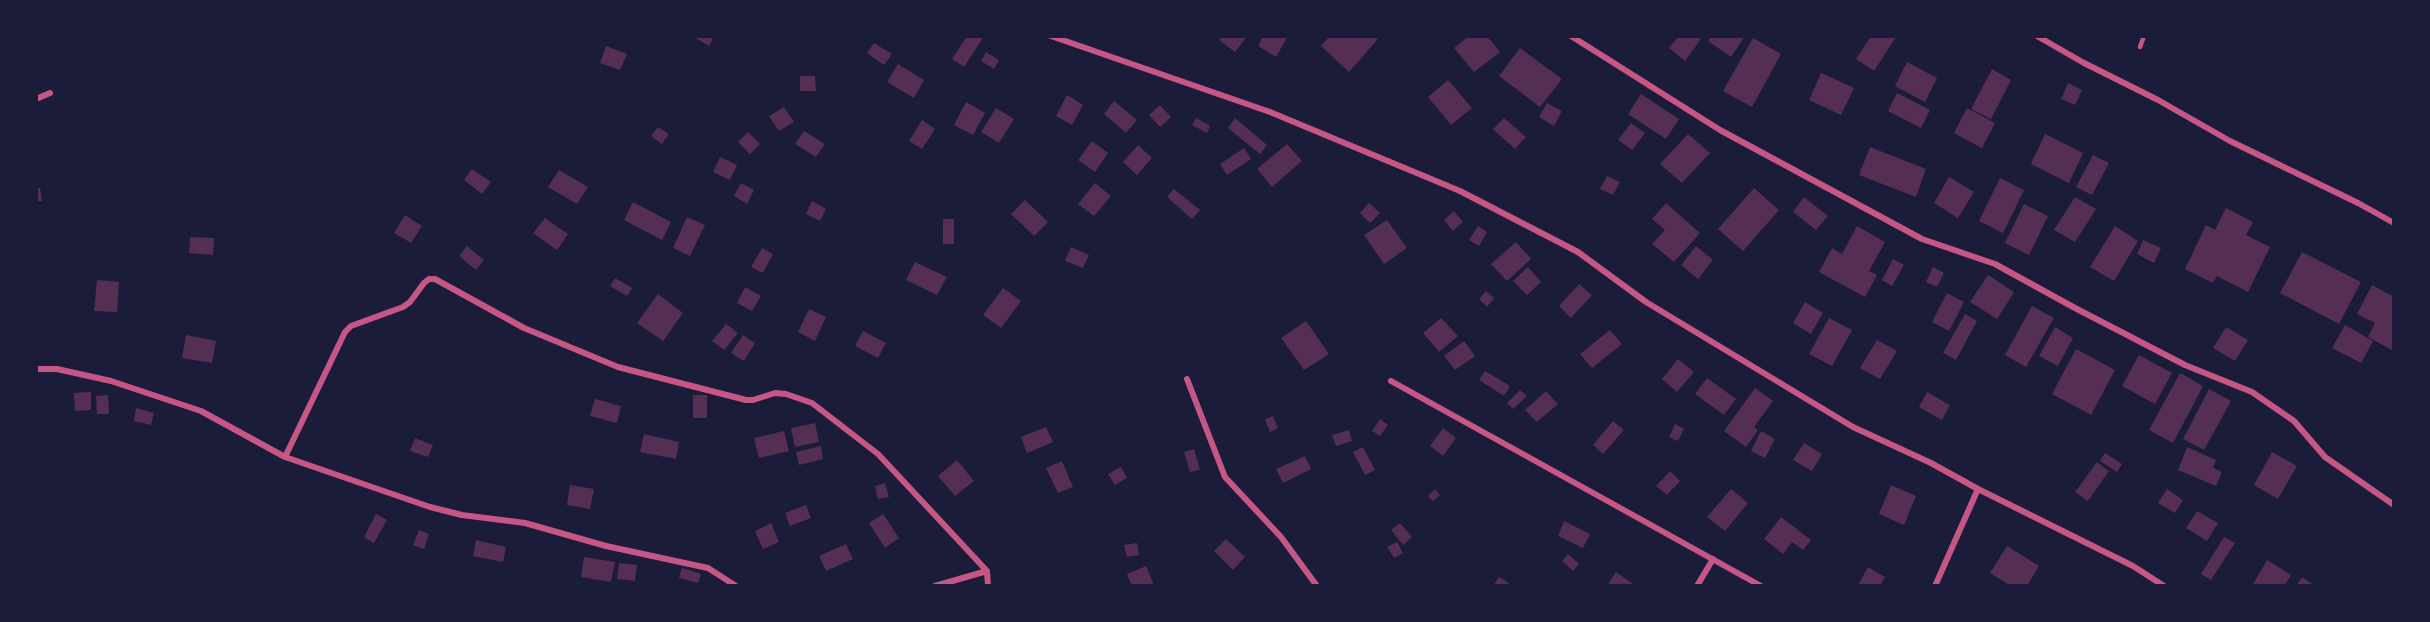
<!DOCTYPE html>
<html>
<head>
<meta charset="utf-8">
<style>
  body { margin:0 }
  #map { position:relative; width:2430px; height:622px; overflow:hidden; background:#1b1b3a; font-family:Quicksand,sans-serif }
  canvas { display:block }
  .frame { position:absolute; inset:0; border:38px solid #1b1b3a; pointer-events:none }
</style>
</head>
<body>
<div id="map">
<canvas width="2430" height="622"></canvas>
<div class="frame"></div>
</div>
<script>
const ctx = document.querySelector('canvas').getContext('2d');
ctx.lineJoin = 'round';
function fill(path, color) { ctx.fillStyle = color; ctx.fill(path, 'evenodd'); }
const poly = rows => new Path2D(rows.map(r => 'M' + r).join(''));
function stroke(path, color, width, dash) { ctx.strokeStyle = color; ctx.lineWidth = width; ctx.lineCap = dash ? 'butt' : 'round'; ctx.setLineDash(dash || []); ctx.stroke(path); }
fill(poly([
  [692,36,714,36,709,46],
  [967,36,984,36,964,67,952,59],
  [1222,36,1247,36,1235,52,1219,40],
  [1263,36,1288,36,1276,57,1258,46],
  [1330,36,1375,36,1378,39,1349,72,1321,46],
  [1469,36,1487,36,1500,52,1474,72,1454,48],
  [1679,36,1697,36,1701,39,1685,61,1669,48],
  [1711,36,1745,36,1731,57,1708,41],
  [1871,36,1896,37,1874,71,1856,59],
  [1753,38,1781,54,1752,107,1723,91],
  [874,43,892,54,884,65,867,53],
  [606,46,627,54,620,70,600,63],
  [1520,48,1562,79,1540,107,1499,76],
  [986,52,999,60,994,69,981,61],
  [1907,62,1937,78,1925,102,1895,86],
  [898,64,924,80,914,98,887,82],
  [1992,69,2011,80,1991,119,1971,109],
  [1821,73,1854,88,1841,115,1809,100],
  [800,76,815,76,816,91,800,91],
  [1448,80,1472,108,1451,125,1428,97],
  [2068,83,2082,90,2075,105,2061,99],
  [1897,93,1930,110,1921,128,1888,111],
  [1641,94,1679,119,1666,139,1628,114],
  [1067,95,1083,105,1072,125,1056,116],
  [1114,101,1137,120,1126,133,1104,114],
  [966,102,985,113,973,135,954,125],
  [1547,103,1562,111,1554,126,1539,117],
  [1160,105,1171,117,1160,127,1149,115],
  [784,107,794,122,779,131,769,116],
  [996,108,1014,119,999,143,981,132],
  [1967,108,1995,123,1982,148,1954,133],
  [1196,118,1210,126,1207,133,1192,125],
  [1235,118,1267,145,1260,154,1228,128],
  [1504,118,1526,137,1515,149,1493,129],
  [922,120,935,129,922,149,909,141],
  [1631,123,1645,133,1632,150,1618,140],
  [658,127,669,134,662,144,651,136],
  [804,131,825,144,816,157,795,144],
  [748,132,760,144,750,154,738,142],
  [1688,134,1710,153,1682,183,1660,164],
  [2045,134,2083,153,2069,183,2031,164],
  [1092,141,1108,153,1095,172,1078,160],
  [1287,144,1302,161,1272,187,1257,169],
  [1138,145,1152,158,1137,175,1123,162],
  [1870,147,1926,169,1916,197,1859,175],
  [1244,148,1251,159,1227,175,1220,164],
  [2093,155,2109,163,2092,195,2076,187],
  [720,157,737,165,730,180,713,172],
  [472,169,491,182,482,194,464,180],
  [559,170,588,187,577,204,548,187],
  [1607,176,1620,182,1613,195,1600,189],
  [1949,177,1974,192,1958,218,1934,203],
  [2000,178,2024,190,2003,233,1979,221],
  [741,183,754,190,747,204,734,196],
  [1095,183,1111,196,1094,216,1078,204],
  [36,188,40,188,42,201,36,202],
  [1754,188,1779,210,1743,251,1718,229],
  [1174,189,1200,210,1192,219,1167,197],
  [1804,197,1828,216,1816,230,1793,212],
  [2075,197,2096,209,2075,242,2054,230],
  [1025,200,1048,222,1034,236,1011,214],
  [812,201,826,209,820,221,806,214],
  [633,202,671,222,662,240,624,220],
  [1369,203,1380,213,1370,223,1360,213],
  [1666,203,1700,233,1674,262,1652,244,1665,230,1652,219],
  [2024,204,2048,216,2029,255,2005,243],
  [2226,208,2253,222,2246,235,2270,247,2248,292,2217,276,2213,283,2185,269,2206,225,2215,230],
  [1454,211,1463,222,1453,231,1444,220],
  [405,215,422,226,411,243,394,233],
  [687,217,705,225,690,256,673,248],
  [545,218,568,234,557,250,533,233],
  [943,219,954,219,954,244,943,244],
  [1387,220,1407,248,1384,264,1364,235],
  [1478,226,1487,232,1479,246,1469,240],
  [1857,226,1885,242,1869,271,1877,275,1865,297,1819,272,1832,248,1842,254],
  [2115,226,2138,241,2114,281,2090,267],
  [190,237,214,238,213,255,189,253],
  [2143,240,2161,248,2154,263,2137,254],
  [1516,242,1531,259,1507,281,1491,264],
  [467,246,484,260,476,270,459,256],
  [1696,246,1713,260,1698,279,1681,265],
  [1071,247,1089,255,1083,268,1065,261],
  [762,248,773,254,763,273,751,267],
  [2302,252,2361,282,2339,324,2280,293],
  [1893,259,1904,265,1892,286,1882,280],
  [915,262,947,277,937,295,906,280],
  [1528,267,1541,282,1527,295,1513,281],
  [1933,267,1944,273,1937,287,1926,282],
  [1988,275,2014,292,1997,319,1970,302],
  [615,278,632,288,627,296,610,286],
  [97,280,119,282,117,312,94,311],
  [1579,284,1592,295,1571,318,1559,306],
  [2372,285,2394,297,2394,351,2368,337,2375,323,2357,314],
  [745,287,761,296,752,311,737,303],
  [1003,288,1021,301,1001,328,983,315],
  [1486,291,1494,298,1487,307,1479,299],
  [1947,293,1964,302,1949,331,1932,322],
  [658,294,683,313,663,341,637,323],
  [1805,302,1823,313,1811,334,1793,323],
  [2032,306,2054,318,2026,367,2005,355],
  [809,309,826,317,815,341,798,332],
  [1965,314,1977,321,1956,360,1943,353],
  [1441,318,1458,336,1439,352,1423,333],
  [1829,318,1852,330,1832,366,1809,354],
  [1306,321,1329,354,1304,370,1281,338],
  [726,324,738,333,724,350,712,341],
  [2345,325,2373,341,2361,363,2332,348],
  [2055,327,2073,338,2058,366,2039,356],
  [2226,327,2248,340,2235,361,2213,348],
  [1610,330,1622,344,1592,368,1580,354],
  [863,331,886,343,878,358,855,346],
  [186,335,216,341,212,363,182,358],
  [743,335,755,343,744,361,731,353],
  [1877,340,1897,351,1880,379,1860,368],
  [1464,341,1475,356,1455,370,1444,356],
  [2076,349,2115,370,2091,415,2052,394],
  [2139,355,2172,373,2155,404,2122,386],
  [1678,359,1694,372,1677,392,1662,379],
  [1485,371,1510,386,1504,396,1479,380],
  [2180,373,2203,386,2173,443,2149,430],
  [1707,378,1736,399,1724,415,1695,394],
  [1755,388,1773,401,1754,427,1758,430,1746,447,1724,431],
  [2209,389,2231,401,2204,450,2183,439],
  [1520,390,1527,396,1513,409,1507,403],
  [1546,391,1558,404,1537,422,1525,410],
  [91,392,91,410,75,411,74,393],
  [1927,392,1950,405,1942,420,1919,407],
  [108,395,109,414,97,414,96,396],
  [693,395,707,395,707,418,693,418],
  [595,399,621,406,617,423,590,416],
  [136,408,154,413,151,425,134,421],
  [1273,416,1278,428,1270,432,1265,419],
  [1380,419,1388,425,1380,436,1372,431],
  [1613,421,1624,430,1603,454,1593,445],
  [815,423,819,442,795,447,791,428],
  [1675,424,1684,429,1678,441,1669,437],
  [1046,427,1053,442,1027,453,1021,437],
  [1443,428,1456,438,1443,456,1430,446],
  [1349,430,1352,441,1336,446,1332,435],
  [784,431,789,451,759,458,754,438],
  [1761,431,1775,439,1765,458,1751,451],
  [644,434,679,442,676,459,640,452],
  [415,438,433,445,428,457,410,451],
  [1804,443,1822,454,1812,471,1793,460],
  [821,446,823,459,799,465,796,452],
  [1363,447,1375,470,1365,475,1353,452],
  [2187,447,2216,460,2213,468,2222,472,2216,486,2178,470],
  [1194,449,1200,470,1190,472,1184,452],
  [2272,452,2297,466,2278,499,2254,485],
  [2105,453,2122,464,2117,472,2100,461],
  [1305,456,1311,469,1283,483,1276,469],
  [957,460,974,481,955,496,938,476],
  [1062,461,1073,487,1058,493,1046,468],
  [2097,462,2109,471,2088,501,2075,492],
  [1121,467,1127,478,1115,485,1108,474],
  [1670,471,1680,481,1667,495,1656,486],
  [885,483,889,497,878,499,875,486],
  [570,485,594,489,590,509,567,505],
  [1891,485,1916,496,1904,525,1879,514],
  [1435,489,1440,495,1433,501,1428,496],
  [1731,489,1748,503,1725,531,1707,517],
  [2167,489,2183,500,2175,513,2158,503],
  [806,505,811,518,790,526,785,513],
  [2197,511,2218,523,2207,541,2186,528],
  [376,514,387,520,374,543,364,537],
  [883,514,899,538,885,548,869,523],
  [1781,517,1811,540,1803,550,1792,542,1783,554,1764,539],
  [1564,521,1590,534,1583,548,1558,536],
  [771,523,779,542,763,549,755,531],
  [1400,523,1412,537,1403,545,1391,530],
  [419,530,429,534,424,549,413,545],
  [2224,537,2235,543,2211,580,2201,574],
  [1226,539,1245,557,1233,570,1214,551],
  [476,540,506,547,503,562,473,556],
  [1397,542,1403,553,1394,558,1387,547],
  [1137,543,1139,555,1127,557,1124,545],
  [846,544,853,559,826,571,819,556],
  [2007,546,2039,566,2027,586,2011,586,1990,573],
  [1568,554,1579,564,1573,571,1562,561],
  [584,557,615,562,611,582,581,577],
  [2267,560,2291,575,2284,586,2252,586],
  [619,563,637,565,635,581,617,579],
  [1146,566,1154,585,1132,586,1127,574],
  [1868,567,1885,577,1880,586,1858,585],
  [682,568,701,574,698,583,679,578],
  [1616,572,1636,586,1607,586],
  [1499,577,1509,583,1507,586,1493,586],
  [2302,577,2316,586,2296,586]
]), '#542f53');
stroke(poly([
  [2140,47,2144,36]
]), '#c65784', 4.5);
stroke(poly([
  [1051,36,1270,112,1460,191,1578,252,1646,302,1853,427,1931,463,1978,489,2133,566,2164,586],
  [1571,36,1720,130,1922,239,1995,264,2075,308,2185,365,2252,392,2294,421,2325,457,2394,505],
  [2037,36,2084,63,2158,100,2230,141,2358,203,2394,223],
  [36,99,50,93],
  [36,369,57,369,111,381,201,411,285,457,430,507,462,515,525,523,606,546,708,568,736,586],
  [1187,379,1225,477,1281,537,1317,586],
  [1391,381,1761,586],
  [285,457,345,332,351,326,403,307,410,302,424,283,429,279,435,279,524,328,618,367,746,400,753,400,775,393,786,394,812,403,878,454,987,571,988,586],
  [935,586,987,571],
  [1697,586,1713,559],
  [1935,586,1978,489]
]), '#c65784', 6);
</script>
</body>
</html>
